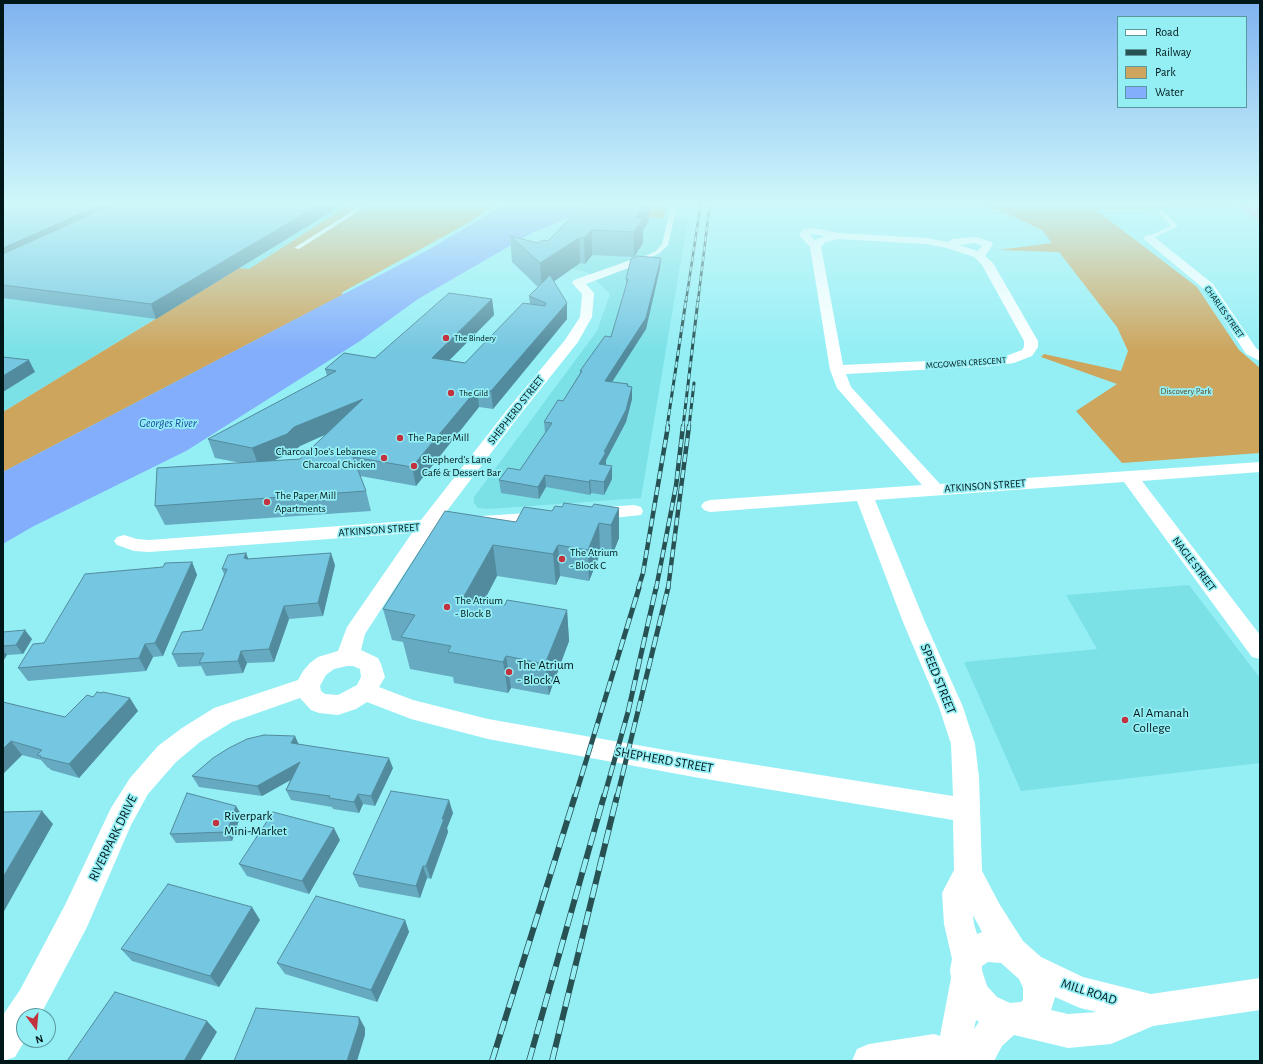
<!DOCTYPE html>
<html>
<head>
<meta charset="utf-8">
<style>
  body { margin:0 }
  #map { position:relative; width:1263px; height:1064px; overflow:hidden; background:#94eff5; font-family:"Alegreya Sans",sans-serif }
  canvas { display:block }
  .frame { position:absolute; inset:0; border:4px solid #001719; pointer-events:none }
  .legend { position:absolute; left:1117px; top:16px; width:130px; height:92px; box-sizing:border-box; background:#94eff5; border:1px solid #59999d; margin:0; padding:5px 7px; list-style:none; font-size:12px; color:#001719 }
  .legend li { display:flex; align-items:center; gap:8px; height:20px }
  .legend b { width:20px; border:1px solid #59999d }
  .north { position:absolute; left:16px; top:1008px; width:40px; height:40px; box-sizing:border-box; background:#94eff5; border:1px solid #59999d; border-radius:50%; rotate:164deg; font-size:11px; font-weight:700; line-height:16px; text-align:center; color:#001719 }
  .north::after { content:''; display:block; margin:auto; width:14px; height:18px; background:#c3333f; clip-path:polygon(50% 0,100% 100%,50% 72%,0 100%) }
</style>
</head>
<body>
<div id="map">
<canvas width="1263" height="1064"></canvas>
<div class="frame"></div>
<ul class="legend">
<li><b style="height:5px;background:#fff"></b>Road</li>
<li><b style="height:5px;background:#285154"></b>Railway</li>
<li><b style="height:11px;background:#cda55d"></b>Park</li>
<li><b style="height:11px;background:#83aefb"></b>Water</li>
</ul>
<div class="north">N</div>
</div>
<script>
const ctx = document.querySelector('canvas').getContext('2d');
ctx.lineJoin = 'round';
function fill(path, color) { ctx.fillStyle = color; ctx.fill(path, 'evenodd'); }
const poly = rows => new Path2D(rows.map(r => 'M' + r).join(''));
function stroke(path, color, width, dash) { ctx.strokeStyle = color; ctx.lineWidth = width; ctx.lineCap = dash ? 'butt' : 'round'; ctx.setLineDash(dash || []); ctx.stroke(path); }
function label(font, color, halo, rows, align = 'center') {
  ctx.font = font + ' "Alegreya Sans",sans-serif'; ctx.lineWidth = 3.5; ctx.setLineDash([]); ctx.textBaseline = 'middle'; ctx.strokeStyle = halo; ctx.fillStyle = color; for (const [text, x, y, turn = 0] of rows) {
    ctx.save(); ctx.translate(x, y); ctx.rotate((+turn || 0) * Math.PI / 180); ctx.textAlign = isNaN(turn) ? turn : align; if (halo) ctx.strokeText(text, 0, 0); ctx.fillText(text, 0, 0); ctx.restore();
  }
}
fill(poly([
  [3,202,353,202,249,269,238,268,3,412],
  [598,216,688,219,641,498,489,509,478,508,474,503,474,497,597,331,610,294,587,272,517,257,589,217],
  [1189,585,1260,678,1260,763,1021,791,964,662,1097,649,1066,595]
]), '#7ce1e7');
fill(poly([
  [353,202,500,202,468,223,341,293,344,294,3,472,3,412,239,268,249,269],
  [602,202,667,202,664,218,591,214],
  [976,202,1225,202,1230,206,1096,210,1197,287,1239,350,1260,368,1260,453,1122,463,1076,411,1117,384,1041,357,1044,354,1121,371,1128,351,1117,327,1059,252,998,250,1052,243,1042,230,1001,211]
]), '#cda55d');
fill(poly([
  [509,202,588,202,568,218,532,233,418,299,360,341,186,451,32,527,3,544,3,472,428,250]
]), '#83aefb');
fill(poly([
  [367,202,373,202,299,249,294,248,367,202],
  [672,202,678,202,668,245,660,253,645,260,641,260,641,258,656,251,662,244,672,202],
  [1158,210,1162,210,1178,226,1151,239,1147,239,1147,237,1171,226,1158,212,1158,210]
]), '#fff');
fill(poly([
  [813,228,839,233,926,238,948,242,953,239,976,237,992,242,993,244,985,256,993,263,1038,341,1038,347,1032,356,1014,363,993,366,846,374,851,387,940,484,1260,462,1260,472,1142,481,1260,635,1260,659,1252,657,1124,482,875,500,925,622,963,707,975,744,979,777,982,871,1000,905,1023,941,1041,957,1083,977,1151,994,1260,978,1260,1010,1153,1026,1111,1044,1068,1048,1014,1035,1002,1046,994,1061,852,1061,857,1049,869,1044,934,1034,940,1036,951,978,950,970,952,959,944,924,942,893,954,870,953,820,694,777,488,739,411,719,367,702,356,709,338,715,319,713,311,710,300,698,232,722,200,742,176,762,148,794,131,825,87,927,42,1012,40,1016,24,1016,25,1040,15,1057,3,1061,3,1015,20,990,65,905,111,808,130,778,158,746,182,728,214,708,298,680,303,671,310,663,318,657,338,651,347,627,412,533,149,552,134,551,117,545,114,541,117,537,124,535,137,539,149,540,421,520,507,410,565,340,580,317,582,294,572,283,574,280,639,257,647,257,649,259,647,261,586,284,594,293,592,317,578,342,519,416,440,520,444,525,442,529,432,531,365,634,361,650,378,658,381,664,385,677,379,687,413,700,488,719,694,755,953,796,951,744,939,707,903,622,857,501,710,512,704,510,701,506,704,502,710,500,922,485,837,388,830,370,810,247,799,235,802,230,813,228],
  [813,234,825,236,815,240,810,235,813,234],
  [839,239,926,244,947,248,974,257,982,265,1024,341,1024,347,1022,350,1006,356,993,358,843,365,821,247,825,242,839,239],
  [975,243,982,246,978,251,959,245,975,243],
  [347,666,353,666,360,669,361,677,357,685,338,695,325,694,321,691,320,686,326,675,334,669,347,666],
  [973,915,982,932,977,934,974,924,973,915],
  [988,962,1001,963,1019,979,1023,988,1023,1000,1021,1002,1010,1003,997,997,987,986,982,970,982,966,988,962],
  [1055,997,1080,1008,1097,1012,1068,1014,1051,1010,1055,997],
  [976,1020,979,1022,974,1029,976,1020],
  [1149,235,1153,236,1213,284,1256,348,1260,351,1260,361,1246,354,1204,289,1145,240,1144,238,1145,236,1149,235],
  [634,505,641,507,643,511,641,515,593,520,586,518,584,514,586,510,593,508,634,505],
  [543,512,550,514,552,518,550,522,482,528,475,526,473,522,475,518,482,516,543,512]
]), '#fff');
fill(poly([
  [1233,202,1247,202,1260,211,1260,220,1256,218,1233,202]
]), '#eb9bf9');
const railFar4 = poly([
  [686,301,701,202],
  [698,301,710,202]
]);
const railFar3 = poly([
  [667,427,686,300],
  [683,427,698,300],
  [689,427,694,383]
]);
const railFar2 = poly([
  [638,589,643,573,668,426],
  [656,589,676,486,683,426],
  [668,589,689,426]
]);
const railFar1 = poly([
  [575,797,639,588],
  [604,797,628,712,656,588],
  [617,797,668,588]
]);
const rail = poly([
  [492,1061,575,796],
  [529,1061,604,796],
  [552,1061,617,796]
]);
stroke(railFar4, '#285154', 2.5);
stroke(railFar3, '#285154', 3);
stroke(railFar2, '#285154', 4.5);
stroke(railFar1, '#285154', 5);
stroke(rail, '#285154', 6);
stroke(railFar4, '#94eff5', 1.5, [5]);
stroke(railFar3, '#94eff5', 2, [6]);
stroke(railFar2, '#94eff5', 3, [8]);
stroke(railFar1, '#94eff5', 3.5, [11]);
stroke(rail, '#94eff5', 4.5, [14]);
fill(poly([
  [3,202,347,202,156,319,3,298],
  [586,202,649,221,643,230,643,243,634,257,592,255,585,264,580,263,554,281,567,319,493,409,479,407,416,486,360,476,366,491,371,511,165,525,155,506,241,463,215,458,208,439,327,376,325,369,375,358,492,299,494,315,449,360,465,363,530,304,529,296,538,287,512,262,510,236,538,243,548,241],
  [326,434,300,459,272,461,293,452,300,446],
  [660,268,646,329,612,382,628,384,628,386,632,387,632,399,626,422,606,460,606,465,612,479,604,495,591,493,590,495,546,487,539,499,501,493,499,480,520,470,545,433,544,422,563,401,580,373,580,371,611,337,626,287,626,279],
  [562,507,619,508,619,538,612,556,600,554,589,581,560,576,556,585,497,576,484,601,505,605,567,610,569,641,549,695,511,688,508,693,454,683,453,677,410,669,403,642,392,640,383,609,516,522,552,511],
  [246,553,248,559,335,565,323,616,289,619,274,662,247,663,243,673,206,676,201,666,178,667,172,654,202,630,224,574,222,569],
  [192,562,197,575,163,656,153,657,146,671,28,681,18,668,163,567],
  [3,632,32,639,23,654,7,655,3,661],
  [3,702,65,717,138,711,79,778,51,770,49,768,48,768,41,760,22,755,3,774],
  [298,744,393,768,375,806,363,804,359,813,333,809,332,807,291,800,286,790,290,780,262,796,199,787,192,776],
  [453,813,447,828,448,832,431,879,427,878,420,898,359,887,353,874],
  [241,814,232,841,176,843,170,834],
  [340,840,309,894,247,876,239,864],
  [260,920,219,987,132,961,121,949],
  [405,920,409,932,377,1002,285,974,277,963]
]), '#65aac1');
fill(poly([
  [107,202,137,202,3,264,3,248],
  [324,202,347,202,156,319,151,304],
  [646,202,649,202,649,221,643,230,643,243,634,257,634,232,636,218],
  [592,230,592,255,585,264,584,238],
  [579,238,580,263,542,290,540,263],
  [661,258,660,268,646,329,605,393,605,381],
  [492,299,494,315,435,375,432,358],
  [567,303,567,319,493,409,491,391],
  [29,360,35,372,3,392,3,376],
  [632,387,632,399,626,422,606,460,606,465,600,477,599,464,604,452],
  [477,389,479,407,416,486,412,467],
  [363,399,367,416,300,446,293,452,259,467,252,448,294,427],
  [612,466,612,479,604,495,604,482],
  [545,475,546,487,539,499,538,487],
  [590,480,591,493,590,495,589,482],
  [619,508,619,538,612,556,611,525],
  [599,523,600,554,589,581,588,550],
  [493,545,497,576,469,629,463,598],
  [558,545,560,576,556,585,553,554],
  [246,553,251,566,244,558],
  [331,553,335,565,323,616,318,603],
  [192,562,197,575,163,656,155,643],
  [284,606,289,619,274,662,269,649],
  [567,610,569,641,549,695,545,664],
  [25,630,32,639,23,654,16,645],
  [145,644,153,657,146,671,139,658],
  [3,650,7,655,3,661],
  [241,651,247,663,243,673,238,661],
  [506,656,511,688,508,693,503,662],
  [130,698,138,711,79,778,69,764],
  [295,736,300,747,291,743],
  [11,741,22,755,3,774,3,749],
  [389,758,393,768,375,806,371,796],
  [300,762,305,772,262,796,257,786],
  [358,794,363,804,359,813,354,802],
  [449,800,453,813,447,828,448,832,431,879,426,866,442,819],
  [236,806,241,814,232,841,227,832],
  [42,811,53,824,3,913,3,877],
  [334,828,340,840,309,894,302,881],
  [423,866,427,878,420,898,416,886],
  [252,907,260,920,219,987,210,976],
  [405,920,409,932,377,1002,371,990],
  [359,1017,365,1028,365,1035,357,1061,347,1061],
  [207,1021,217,1032,200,1061,184,1061]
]), '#528b9d');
const building = poly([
  [3,202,107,202,3,248,3,202],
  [119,202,324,202,151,304,3,285,3,254,119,202],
  [586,202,646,202,636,218,643,219,634,232,592,230,584,238,579,238,540,263,510,236,538,243,543,240,548,241,586,202],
  [637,256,661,258,646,318,605,381,628,384,627,386,632,387,626,410,604,452,606,452,599,464,612,466,604,482,590,480,589,482,545,475,538,487,499,480,508,468,520,470,552,423,544,422,558,400,563,401,582,371,580,371,605,336,611,337,628,279,626,279,631,259,637,256],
  [550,275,567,303,491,391,477,389,412,467,353,457,366,491,155,506,157,468,300,459,363,399,294,427,287,434,252,448,208,439,336,371,325,369,344,353,375,358,449,293,492,299,432,358,465,363,523,303,545,306,546,303,529,296,550,275],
  [3,357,29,360,3,376,3,357],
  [564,503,592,507,594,504,619,508,611,525,599,523,588,550,558,545,553,554,493,545,463,598,505,605,507,600,567,610,545,664,506,656,503,662,448,652,451,646,401,637,415,615,383,609,445,511,516,522,524,507,552,511,555,506,562,507,564,503],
  [246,553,244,558,247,559,331,553,318,603,284,606,269,649,241,651,238,661,199,663,204,653,172,654,182,632,202,630,227,569,222,569,228,555,246,553],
  [192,562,155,643,145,644,139,658,18,668,33,644,44,643,85,574,163,567,165,563,192,562],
  [25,630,16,645,3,646,3,632,25,630],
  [97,692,101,693,103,692,130,698,69,764,40,757,41,756,37,755,42,750,11,741,3,749,3,702,65,717,87,695,93,697,97,692],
  [264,735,295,736,291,743,389,758,371,796,358,794,354,802,329,798,330,796,286,790,300,762,257,786,192,776,213,758,229,748,247,739,264,735],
  [391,791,449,800,442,819,444,819,426,866,423,866,416,886,353,874,391,791],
  [187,793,236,806,227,832,170,834,187,793],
  [42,811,3,877,3,812,42,811],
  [273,812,334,828,302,881,239,864,273,812],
  [168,884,252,907,210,976,121,949,168,884],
  [316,896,405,920,371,990,277,963,316,896],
  [115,992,207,1021,184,1061,67,1061,115,992],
  [256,1008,359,1017,359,1024,347,1061,234,1061,256,1008]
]);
fill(building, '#75c6e0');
stroke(building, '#528b9d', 1);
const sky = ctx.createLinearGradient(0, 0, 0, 351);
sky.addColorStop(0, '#7fb2f0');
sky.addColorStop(0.58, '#cff8fa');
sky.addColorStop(1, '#cff8fa00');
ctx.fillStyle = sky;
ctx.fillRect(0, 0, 1263, 351);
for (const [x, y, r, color] of [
  [446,338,4,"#c3333f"],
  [451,393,4,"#c3333f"],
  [400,438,4,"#c3333f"],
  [384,458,4,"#c3333f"],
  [414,466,4,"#c3333f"],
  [267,502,4,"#c3333f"],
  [562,559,4,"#c3333f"],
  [447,607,4,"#c3333f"],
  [509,672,4,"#c3333f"],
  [1125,720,4,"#c3333f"],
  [216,823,4,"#c3333f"]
]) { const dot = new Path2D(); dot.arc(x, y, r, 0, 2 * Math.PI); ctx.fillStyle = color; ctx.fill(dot); stroke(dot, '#94eff5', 1.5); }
label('9px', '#001719', '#94eff5', [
  ["CHARLES STREET",1224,312,55],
  ["MCGOWEN CRESCENT",966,363,-4]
]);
label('9px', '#001719', '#94eff5', [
  ["The Bindery",454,338],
  ["The Gild",459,393]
], 'left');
label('9px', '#5e4a25', '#94eff5', [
  ["Discovery Park",1186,391]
]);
label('11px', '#001719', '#94eff5', [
  ["SHEPHERD STREET",516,410,-52],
  ["ATKINSON STREET",985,486,-4],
  ["ATKINSON STREET",379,530,-4],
  ["NAGLE STREET",1194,564,53]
]);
label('11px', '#001719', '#94eff5', [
  ["The Paper Mill",408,438],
  ["Charcoal Joe’s Lebanese",376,452,"right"],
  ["Charcoal Chicken",376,465,"right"],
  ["Shepherd’s Lane",422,460],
  ["Café & Dessert Bar",422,473],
  ["The Paper Mill",275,496],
  ["Apartments",275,509],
  ["The Atrium",570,553],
  ["- Block C",570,566],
  ["The Atrium",455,601],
  ["- Block B",455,614]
], 'left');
label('italic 12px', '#1c4ca3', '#94eff5', [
  ["Georges River",168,423]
]);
label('13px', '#001719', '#94eff5', [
  ["The Atrium",517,665],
  ["- Block A",517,680],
  ["Al Amanah",1133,713],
  ["College",1133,728],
  ["Riverpark",224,816],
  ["Mini-Market",224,831]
], 'left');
label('13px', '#001719', '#94eff5', [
  ["SPEED STREET",938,679,68],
  ["SHEPHERD STREET",664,760,10],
  ["RIVERPARK DRIVE",113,838,-64],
  ["MILL ROAD",1089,992,18]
]);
</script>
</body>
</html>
